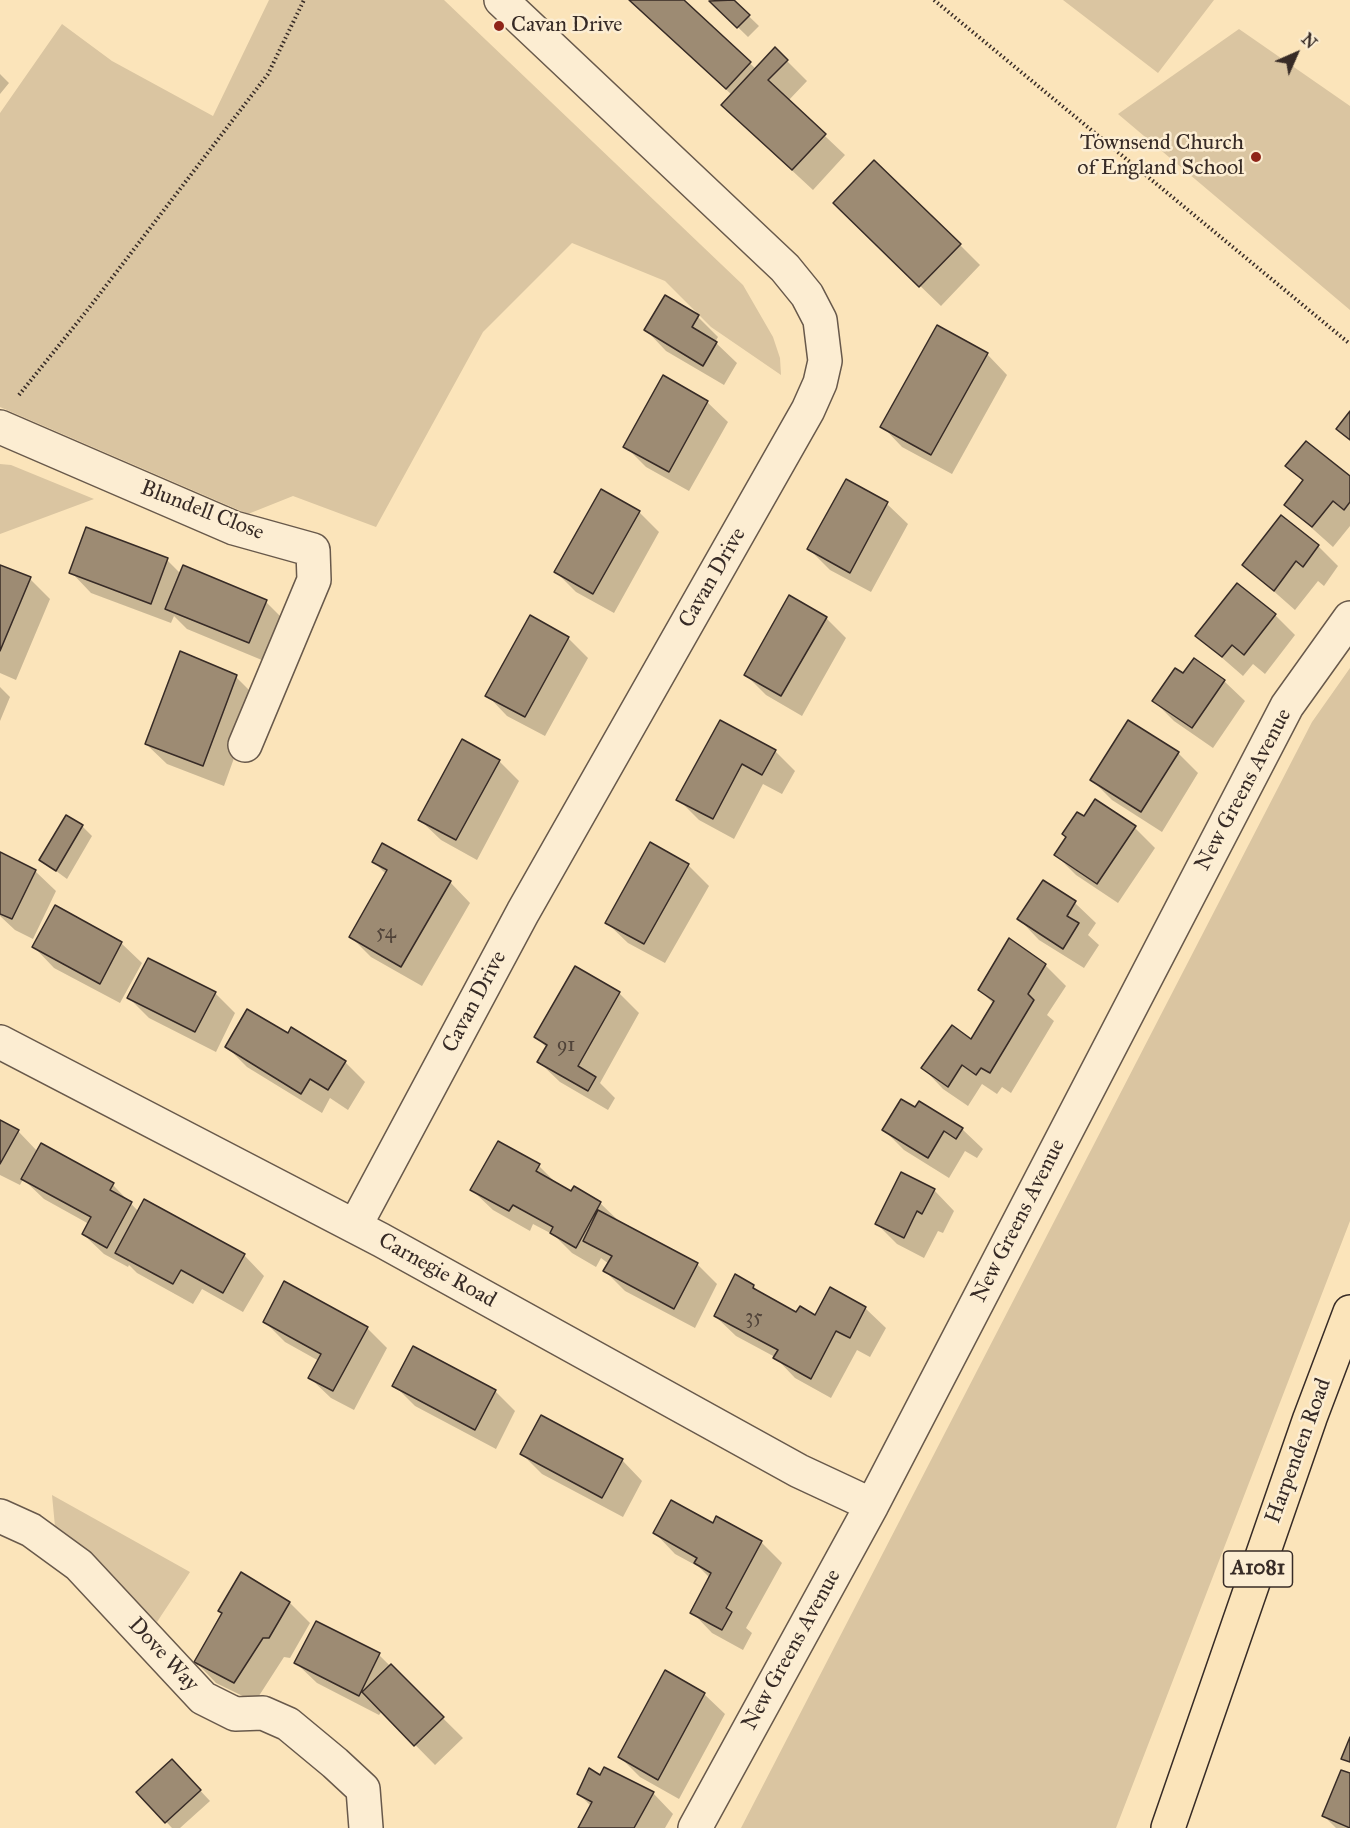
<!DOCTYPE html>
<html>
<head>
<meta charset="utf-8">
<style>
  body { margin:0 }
  #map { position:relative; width:1350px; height:1828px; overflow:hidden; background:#fbe4ba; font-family:"IM FELL Great Primer",serif }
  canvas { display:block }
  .north { position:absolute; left:1266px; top:24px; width:60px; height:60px; -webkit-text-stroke:4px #fcedd2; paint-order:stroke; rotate:45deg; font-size:16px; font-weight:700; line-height:24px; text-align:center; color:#372b26 }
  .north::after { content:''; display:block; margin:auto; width:21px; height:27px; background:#372b26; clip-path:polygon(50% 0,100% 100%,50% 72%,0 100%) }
</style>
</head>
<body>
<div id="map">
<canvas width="1350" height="1828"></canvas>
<div class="north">N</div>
</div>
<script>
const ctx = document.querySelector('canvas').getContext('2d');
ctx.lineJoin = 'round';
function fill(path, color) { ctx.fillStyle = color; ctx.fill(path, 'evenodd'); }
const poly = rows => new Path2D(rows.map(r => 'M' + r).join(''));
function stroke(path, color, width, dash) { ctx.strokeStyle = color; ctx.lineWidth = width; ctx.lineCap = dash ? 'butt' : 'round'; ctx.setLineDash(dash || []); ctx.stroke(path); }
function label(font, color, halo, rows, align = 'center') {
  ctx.font = font + ' "IM FELL Great Primer",serif'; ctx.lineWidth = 5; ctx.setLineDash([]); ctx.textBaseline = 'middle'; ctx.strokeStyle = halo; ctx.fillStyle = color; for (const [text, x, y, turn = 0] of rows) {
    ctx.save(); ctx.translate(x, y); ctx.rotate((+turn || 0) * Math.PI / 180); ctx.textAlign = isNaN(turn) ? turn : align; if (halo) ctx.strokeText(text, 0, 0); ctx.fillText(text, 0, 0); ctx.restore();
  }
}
fill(poly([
  [269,0,444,0,743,285,773,337,780,358,781,375,711,327,665,281,572,243,483,332,376,527,293,496,248,514,0,407,0,113,62,24,112,61,213,116],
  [1063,0,1214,0,1158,73],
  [1239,29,1350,106,1350,310,1118,114],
  [0,464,11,465,94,499,0,534],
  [1350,668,1350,1221,1116,1828,741,1828,1312,722],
  [52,1495,190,1572,157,1622,117,1583,56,1537]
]), '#dac5a1');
fill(poly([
  [629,0,682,0,756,69,787,61,807,81,788,101,845,155,813,190,743,125,732,95],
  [732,0,759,26,748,37,711,1],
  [0,74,9,83,0,94],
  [856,224,960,245,980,265,941,306],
  [698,317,718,337,715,342,737,363,724,385,666,351,646,330],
  [987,354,1007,375,952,474,902,447,882,426],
  [707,402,728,422,689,491,646,467,625,446],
  [1287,466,1350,478,1350,526,1333,547,1286,505,1304,482],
  [847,481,887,504,908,524,871,592,830,570,809,549],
  [639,512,659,532,614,613,576,592,556,572],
  [87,529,167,560,181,574,266,602,286,622,269,663,187,629,174,616,171,623,91,593,71,572],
  [1318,546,1338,566,1324,586,1318,581,1295,610,1244,565],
  [0,566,30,579,50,599,16,680,0,673],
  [1275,615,1295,635,1265,674,1253,664,1243,676,1197,636],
  [826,618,846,638,802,716,766,695,746,675],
  [568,638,588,658,545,736,507,716,487,695],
  [236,677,256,697,224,786,167,764,146,744],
  [1224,681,1245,701,1213,748,1174,721,1154,701],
  [0,687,10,697,0,721],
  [720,722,775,751,795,771,782,794,763,784,734,839,699,820,678,799],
  [1178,753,1198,773,1162,832,1112,800,1092,780],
  [499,761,519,781,477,860,441,840,420,820],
  [1096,801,1135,828,1155,848,1118,903,1076,875,1056,855],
  [82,826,92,836,67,879,41,860],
  [0,854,35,871,56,891,33,939,15,930,0,916],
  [374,862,450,882,470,903,422,986,371,957,351,937,386,874],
  [688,865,709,886,665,963,628,943,607,923],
  [1043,882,1075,903,1096,923,1088,935,1099,945,1084,968,1039,940,1019,919],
  [1010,941,1045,965,1066,986,1047,1015,1054,1021,1011,1093,1002,1087,997,1094,982,1084,968,1106,943,1089,923,1068,971,1041,994,1004,979,990],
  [121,943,142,963,120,1003,54,968,34,947],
  [215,993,235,1013,216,1052,149,1018,129,998],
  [619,993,639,1013,600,1083,615,1098,608,1110,560,1082,539,1062,547,1048,536,1037],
  [227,1047,345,1062,365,1082,348,1110,330,1098,322,1113,247,1067],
  [916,1109,962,1129,983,1149,977,1158,965,1151,949,1178,904,1150,884,1130],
  [0,1122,18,1131,38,1152,113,1185,139,1212,244,1255,264,1276,243,1312,202,1289,193,1304,137,1273,129,1265,128,1267,104,1254,83,1234,89,1224,44,1199,23,1179,20,1185,0,1175],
  [498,1143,539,1166,559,1186,600,1203,622,1224,697,1264,717,1284,695,1328,625,1291,605,1271,609,1264,601,1258,596,1267,572,1253,554,1235,533,1224,530,1231,493,1210,472,1190],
  [934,1190,954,1211,943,1233,938,1231,924,1258,897,1244,877,1224],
  [753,1286,762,1295,797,1314,816,1317,865,1308,886,1328,870,1357,857,1350,831,1398,795,1378,775,1357,736,1336,715,1316],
  [265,1322,367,1328,387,1348,354,1410,331,1398,310,1378,319,1361,285,1342],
  [394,1385,495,1391,515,1411,496,1449,415,1406],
  [522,1454,622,1460,642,1481,623,1517,542,1474],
  [717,1518,762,1543,782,1563,746,1628,752,1633,743,1650,712,1633,692,1612,710,1578,699,1567,675,1554,655,1533,713,1525],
  [241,1574,290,1603,310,1623,290,1658,284,1657,255,1702,216,1683,196,1662],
  [317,1623,379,1655,463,1738,435,1765,382,1711,379,1715,317,1683,296,1663],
  [665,1672,704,1694,725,1714,679,1799,640,1777,620,1757],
  [182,1771,210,1801,180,1828,172,1828,138,1792],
  [1350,1775,1350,1828,1336,1828,1324,1816],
  [600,1777,653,1793,673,1814,665,1828,580,1828,591,1806,579,1794]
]), '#0003');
const building = poly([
  [629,0,684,0,751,62,726,89,629,0],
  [734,0,750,15,737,28,709,1,734,0],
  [775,47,788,60,768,80,826,134,792,170,721,105,775,47],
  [874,160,961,244,919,287,833,203,874,160],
  [665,295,699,315,692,327,717,342,703,366,644,330,665,295],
  [937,325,988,353,931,455,880,427,937,325],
  [663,375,708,401,669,472,623,447,663,375],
  [1350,411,1350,440,1336,429,1350,411],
  [1306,441,1350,476,1350,502,1344,510,1333,501,1312,527,1284,505,1303,480,1285,466,1306,441],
  [846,479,888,502,850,573,807,549,846,479],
  [601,489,640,511,593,594,554,572,601,489],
  [1281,515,1319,545,1303,567,1296,561,1274,591,1242,565,1281,515],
  [86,527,168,558,151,604,69,573,86,527],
  [0,565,31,577,0,651,0,565],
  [183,565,267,600,249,643,165,609,183,565],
  [1237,583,1276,614,1244,655,1232,645,1222,657,1195,636,1237,583],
  [789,595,827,617,781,696,744,675,789,595],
  [530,615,569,637,525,717,485,696,530,615],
  [180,651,237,675,203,766,145,744,180,651],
  [1194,658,1225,680,1192,728,1152,701,1175,668,1183,673,1194,658],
  [720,720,776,750,762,775,742,764,713,819,676,800,720,720],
  [1128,720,1179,752,1141,812,1090,780,1128,720],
  [462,739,500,760,456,840,418,820,462,739],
  [1095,799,1136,826,1097,884,1054,855,1066,837,1062,834,1077,812,1084,816,1095,799],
  [66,815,83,825,56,871,39,860,66,815],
  [650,842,689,864,644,944,605,923,650,842],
  [382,843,451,881,401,967,349,937,387,870,372,862,382,843],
  [0,852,36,870,12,919,0,914,0,852],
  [1043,880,1076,901,1067,916,1079,923,1063,949,1017,919,1043,880],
  [55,905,122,942,100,984,32,947,55,905],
  [1009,938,1046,964,1028,994,1034,1000,990,1073,981,1068,976,1075,962,1065,948,1087,921,1068,952,1025,971,1039,994,1001,978,990,1009,938],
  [148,958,216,992,195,1032,127,998,148,958],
  [575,966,620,992,578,1066,596,1077,588,1091,537,1062,547,1045,534,1037,575,966],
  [247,1009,288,1033,291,1027,346,1061,328,1090,310,1079,301,1094,225,1047,247,1009],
  [901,1099,915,1107,919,1101,963,1128,956,1139,944,1131,928,1158,882,1130,901,1099],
  [0,1120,19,1130,0,1164,0,1120],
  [498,1141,540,1164,536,1171,571,1191,574,1186,601,1202,576,1248,550,1233,553,1227,513,1205,509,1211,470,1190,498,1141],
  [41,1143,114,1183,110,1190,132,1202,107,1248,82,1234,91,1217,21,1179,41,1143],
  [901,1172,935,1189,922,1214,917,1211,904,1238,875,1224,901,1172],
  [144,1199,245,1254,223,1293,181,1270,173,1284,115,1253,144,1199],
  [598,1210,698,1263,674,1309,603,1271,612,1256,583,1241,598,1210],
  [735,1274,754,1285,753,1288,796,1312,800,1306,815,1315,830,1287,866,1307,850,1338,836,1331,811,1379,773,1358,778,1350,714,1316,735,1274],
  [284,1281,368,1327,333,1391,308,1378,321,1354,263,1322,284,1281],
  [413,1346,496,1390,475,1430,392,1386,413,1346],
  [541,1415,623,1459,602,1498,520,1454,541,1415],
  [671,1500,713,1523,716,1516,762,1541,726,1608,732,1612,722,1630,690,1613,711,1573,694,1563,697,1558,653,1533,671,1500],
  [241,1572,290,1602,269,1638,263,1638,234,1683,194,1662,222,1613,218,1611,241,1572],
  [316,1621,380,1653,359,1696,294,1663,316,1621],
  [391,1664,444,1717,414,1746,362,1692,391,1664],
  [665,1670,705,1693,658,1780,618,1757,665,1670],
  [1350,1737,1350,1762,1341,1759,1350,1737],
  [172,1759,201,1790,165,1823,136,1792,172,1759],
  [604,1767,654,1792,634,1828,578,1828,592,1802,577,1794,589,1768,600,1775,604,1767],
  [1341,1770,1350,1773,1350,1828,1322,1816,1341,1770]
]);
fill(building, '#9d8b73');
stroke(building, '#372b26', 1.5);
const minor = poly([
  [0,427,234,528,313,550,314,580,245,745],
  [0,1042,381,1240,799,1471,872,1505],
  [355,1226,523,912,808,410,820,383,825,361,820,320,807,295,785,268,501,0],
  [0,1516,31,1530,79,1565,203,1698,235,1714,263,1713,288,1724,335,1763,363,1789,366,1828],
  [695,1828,872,1505,1287,706,1350,618]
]);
const major = poly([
  [1168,1828,1310,1418,1350,1312]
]);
stroke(minor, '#68594b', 36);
stroke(major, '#372b26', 36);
stroke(poly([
  [934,0,1350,344],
  [19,395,89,308,268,74,304,0]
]), '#372b26', 4, [1.5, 3]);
stroke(minor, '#fcedd2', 33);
stroke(major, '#fbe4ba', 33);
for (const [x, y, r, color] of [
  [499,26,6,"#8f2418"],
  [1256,157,6,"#8f2418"]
]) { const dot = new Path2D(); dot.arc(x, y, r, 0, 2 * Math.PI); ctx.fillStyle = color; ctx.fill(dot); stroke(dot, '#fcedd2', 2); }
label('20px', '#504339', null, [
  ["54",386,933],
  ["91",566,1046],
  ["35",754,1318]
]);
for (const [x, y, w] of [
  [1258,1569,69]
]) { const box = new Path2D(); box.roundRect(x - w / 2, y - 18, w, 36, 4.5); ctx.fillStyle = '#fcedd2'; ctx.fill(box); stroke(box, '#372b26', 1.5); }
label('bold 21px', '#372b26', null, [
  ["A1081",1258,1569]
]);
label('22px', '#372b26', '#fcedd2', [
  ["Cavan Drive",511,26],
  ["Townsend Church",1244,144,"right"],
  ["of England School",1244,169,"right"]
], 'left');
label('22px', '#372b26', '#fcedd2', [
  ["Blundell Close",202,511,21],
  ["Cavan Drive",713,578,-60],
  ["New Greens Avenue",1244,790,-62],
  ["Cavan Drive",475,1002,-62],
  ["New Greens Avenue",1019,1221,-63],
  ["Carnegie Road",437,1271,29],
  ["Harpenden Road",1299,1451,-70],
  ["New Greens Avenue",792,1650,-61],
  ["Dove Way",163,1655,47]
]);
</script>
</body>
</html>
